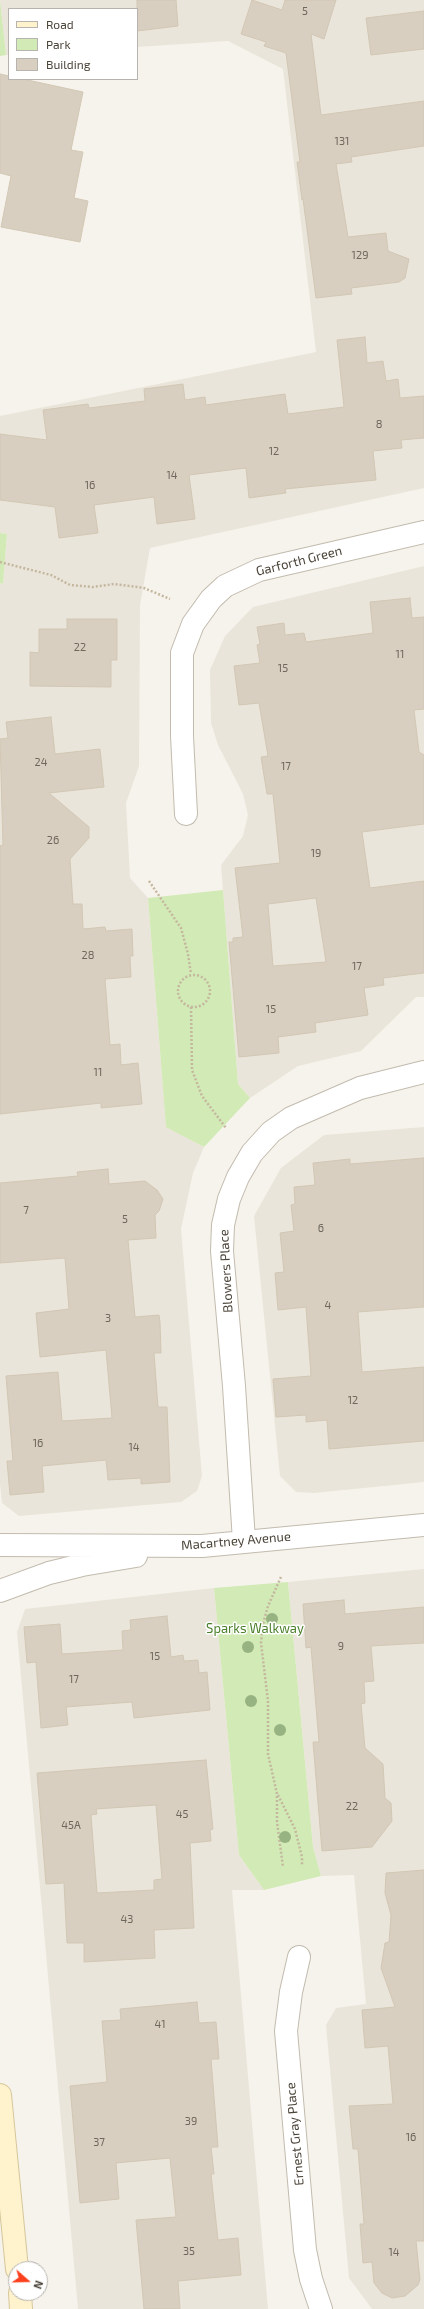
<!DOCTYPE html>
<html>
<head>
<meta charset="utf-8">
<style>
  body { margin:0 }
  #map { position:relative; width:424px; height:2309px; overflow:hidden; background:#f6f3ec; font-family:"Exo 2",sans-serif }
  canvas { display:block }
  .legend { position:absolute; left:8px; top:8px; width:130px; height:72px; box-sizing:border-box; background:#fff; border:1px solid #b7b4b0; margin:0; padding:5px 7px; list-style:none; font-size:12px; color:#4b4439 }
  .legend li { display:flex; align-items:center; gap:8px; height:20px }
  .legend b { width:20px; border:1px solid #b7b4b0 }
  .north { position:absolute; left:8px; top:2261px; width:40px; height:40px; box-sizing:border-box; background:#fff; border:1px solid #b7b4b0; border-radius:50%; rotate:110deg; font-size:11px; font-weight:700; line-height:16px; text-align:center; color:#4b4439 }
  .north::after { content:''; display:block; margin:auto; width:14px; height:18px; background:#fc3f1d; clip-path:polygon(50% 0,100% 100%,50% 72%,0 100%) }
</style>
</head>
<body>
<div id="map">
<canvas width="424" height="2309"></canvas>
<ul class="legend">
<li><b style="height:5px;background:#fff3cd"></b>Road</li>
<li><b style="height:11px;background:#d2eab5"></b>Park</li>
<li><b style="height:11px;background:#d8cfc1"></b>Building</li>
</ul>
<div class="north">N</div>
</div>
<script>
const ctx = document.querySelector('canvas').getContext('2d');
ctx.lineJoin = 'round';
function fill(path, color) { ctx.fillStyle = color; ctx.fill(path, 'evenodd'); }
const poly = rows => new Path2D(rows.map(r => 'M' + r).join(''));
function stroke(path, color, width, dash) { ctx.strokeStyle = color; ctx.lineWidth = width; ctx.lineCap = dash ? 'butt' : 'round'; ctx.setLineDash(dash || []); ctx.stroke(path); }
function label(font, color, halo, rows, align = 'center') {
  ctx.font = font + ' "Exo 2",sans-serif'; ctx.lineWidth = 3; ctx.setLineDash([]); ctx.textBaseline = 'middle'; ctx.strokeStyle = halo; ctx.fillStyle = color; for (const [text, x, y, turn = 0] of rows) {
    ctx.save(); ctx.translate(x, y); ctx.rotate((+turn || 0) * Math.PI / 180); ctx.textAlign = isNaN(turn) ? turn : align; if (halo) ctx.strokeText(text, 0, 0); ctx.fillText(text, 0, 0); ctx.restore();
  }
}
fill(poly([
  [0,0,424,0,424,488,150,548,140,605,139,766,126,803,130,878,148,898,166,1126,204,1147,193,1173,181,1229,202,1476,197,1491,181,1502,19,1516,2,1503,0,1484,0,583,3,584,7,534,0,533,0,416,316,352,283,69,228,41,137,47,137,9,9,9,9,55,6,55],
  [424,566,424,997,416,997,361,1051,298,1066,250,1098,238,1084,221,865,243,836,248,815,243,794,218,745,211,723,210,670,225,636,253,607],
  [424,1127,424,1482,314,1493,296,1492,280,1476,254,1216,281,1168,324,1135],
  [424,1569,424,2309,372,2309,349,2278,326,2025,336,2008,366,2004,354,1875,321,1876,313,1847,288,1582],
  [214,1588,239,1855,264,1890,232,1890,268,2309,78,2309,17,1632,25,1609]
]), '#eae5da');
fill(poly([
  [0,0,6,55,0,56],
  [0,533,7,534,3,584,0,583],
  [223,890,238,1084,250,1098,204,1147,166,1127,148,898],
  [288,1582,313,1847,321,1876,264,1890,239,1855,214,1588]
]), '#d2eab5');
const building = poly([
  [137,0,176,0,178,26,137,31,137,0],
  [252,0,282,10,285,0,336,0,324,39,311,34,321,115,424,101,424,146,351,157,352,162,336,164,348,237,386,233,388,251,409,259,405,278,399,282,351,288,352,294,316,298,303,199,302,200,297,162,300,162,286,53,264,46,266,42,241,34,252,0],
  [424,11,424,49,371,55,366,18,424,11],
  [0,74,9,76,9,79,23,79,83,92,71,150,83,152,74,198,88,201,80,242,1,227,11,176,0,173,0,74],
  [365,337,367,363,383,361,386,381,398,379,400,398,424,396,424,438,401,440,402,448,373,451,376,480,285,489,286,493,249,498,246,468,189,475,195,519,157,524,154,497,94,505,98,533,59,538,55,507,0,500,0,434,47,440,43,410,88,404,89,408,145,401,144,389,183,384,185,400,205,397,206,405,285,394,288,414,344,407,337,340,365,337],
  [410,598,412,618,424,617,424,709,414,710,419,752,424,755,424,824,362,832,370,888,424,881,424,973,383,978,384,985,364,988,368,1015,315,1023,316,1032,278,1037,279,1053,239,1057,229,942,233,942,233,938,243,937,235,868,280,863,273,794,267,794,261,757,268,756,259,703,239,705,234,666,260,663,257,645,260,644,257,627,284,623,285,635,304,633,306,642,373,633,370,602,410,598],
  [316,898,326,962,273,966,268,904,316,898],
  [67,619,117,619,117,660,111,660,111,687,30,686,30,652,39,653,39,629,67,629,67,619],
  [51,717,55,754,100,749,104,787,49,793,89,827,89,838,70,859,73,904,82,904,83,929,105,927,106,931,132,929,133,956,130,956,131,977,105,979,110,1045,120,1044,121,1065,138,1063,142,1104,101,1108,101,1103,0,1114,0,846,3,845,0,739,8,738,6,722,51,717],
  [424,1158,424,1307,358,1312,362,1372,424,1367,424,1441,329,1449,327,1420,306,1422,306,1415,276,1417,273,1379,311,1376,306,1307,278,1310,275,1273,284,1272,280,1233,294,1231,291,1205,295,1204,294,1187,315,1185,313,1163,350,1159,350,1164,424,1158],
  [108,1169,109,1184,145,1181,157,1190,163,1199,159,1211,155,1215,156,1238,128,1240,135,1317,159,1315,160,1322,161,1353,154,1353,158,1407,167,1407,170,1482,141,1484,141,1478,108,1480,106,1460,42,1466,44,1492,10,1495,7,1461,13,1461,6,1376,58,1372,62,1421,112,1418,106,1350,40,1357,36,1313,69,1309,65,1258,0,1263,0,1183,78,1176,77,1172,108,1169],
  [344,1600,345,1614,424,1607,424,1643,371,1646,374,1681,364,1682,365,1703,361,1704,365,1748,383,1764,385,1798,391,1803,392,1821,372,1847,322,1851,313,1742,319,1742,311,1647,306,1648,303,1604,344,1600],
  [167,1616,171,1657,183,1655,184,1661,198,1660,199,1673,207,1672,210,1710,134,1718,132,1702,66,1707,68,1725,41,1728,36,1662,27,1663,24,1627,60,1624,62,1654,123,1650,122,1631,131,1630,130,1620,167,1616],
  [206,1760,213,1829,210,1830,211,1841,190,1843,194,1928,154,1930,155,1958,84,1962,84,1943,67,1943,64,1883,46,1884,37,1773,206,1760],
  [156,1805,162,1879,154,1880,154,1890,97,1893,91,1815,97,1814,96,1809,156,1805],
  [424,1870,424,2241,416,2241,420,2280,418,2285,405,2296,392,2298,382,2293,374,2283,372,2262,363,2263,360,2224,364,2224,358,2149,353,2149,349,2106,393,2104,388,2046,365,2048,362,2010,395,2007,381,1968,385,1943,389,1942,391,1915,385,1893,386,1873,424,1870],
  [197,2002,199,2023,216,2022,219,2059,211,2059,218,2147,211,2147,214,2174,211,2174,218,2240,238,2238,241,2275,178,2281,180,2309,144,2309,136,2220,176,2217,170,2158,116,2163,119,2199,80,2203,70,2086,107,2082,102,2021,121,2020,120,2009,197,2002]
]);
fill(building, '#d8cfc1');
stroke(building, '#d3c7b4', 1);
const minor = poly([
  [186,814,182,736,182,653,193,624,211,599,225,586,259,570,424,532],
  [244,1541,234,1386,222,1251,223,1225,229,1199,238,1177,252,1153,271,1132,291,1118,360,1088,424,1072],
  [0,1545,202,1546,424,1525],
  [0,1591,49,1573,82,1565,136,1556],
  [299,1957,291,1992,286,2031,305,2250,311,2279,321,2309]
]);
const secondary = poly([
  [0,2095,17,2269],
  [20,2293,21,2309]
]);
stroke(minor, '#c2bbae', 24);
stroke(secondary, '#d6c79b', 24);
stroke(poly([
  [0,562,51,575,70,585,93,587,114,584,130,586,144,588,170,599],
  [149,881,181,928,188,954,191,974],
  '178 991a16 16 0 1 1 32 0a16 16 0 1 1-32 0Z',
  [191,1007,192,1070,202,1096,226,1128],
  [281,1577,268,1606,263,1624,261,1643,268,1701,268,1754,277,1794,277,1822,283,1867],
  [278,1795,295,1829,302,1857,302,1866]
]), '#c4b79f', 2.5, [2, 2]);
stroke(minor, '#fff', 22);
stroke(secondary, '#fff3cd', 22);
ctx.fillStyle = '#97b381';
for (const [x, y] of [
  [272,1619],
  [248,1647],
  [251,1701],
  [280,1730],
  [285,1837]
]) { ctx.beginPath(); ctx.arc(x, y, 6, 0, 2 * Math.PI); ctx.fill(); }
label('11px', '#6e675b', null, [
  ["5",305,11],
  ["131",342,141],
  ["129",360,255],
  ["8",379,424],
  ["12",274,451],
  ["14",172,475],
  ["16",90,485],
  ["22",80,647],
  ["11",400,654],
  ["15",283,668],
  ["24",41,762],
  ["17",286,766],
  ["26",53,840],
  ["19",316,853],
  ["28",88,955],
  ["17",357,966],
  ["15",271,1009],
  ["11",98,1072],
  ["7",26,1210],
  ["5",125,1219],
  ["6",321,1228],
  ["4",328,1305],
  ["3",108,1318],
  ["12",353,1400],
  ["16",38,1443],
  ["14",134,1447],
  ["9",341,1646],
  ["15",155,1656],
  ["17",74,1679],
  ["22",352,1806],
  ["45",182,1814],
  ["45A",71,1825],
  ["43",127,1919],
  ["41",160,2024],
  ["39",191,2121],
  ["16",411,2137],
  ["37",99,2142],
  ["35",189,2251],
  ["14",394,2252]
]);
label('13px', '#4b4439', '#fff', [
  ["Garforth Green",299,561,-14],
  ["Blowers Place",226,1271,-93],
  ["Macartney Avenue",236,1541,-5],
  ["Ernest Gray Place",295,2134,-95]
]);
label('13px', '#4a7f2a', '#fff', [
  ["Sparks Walkway",255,1629]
]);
</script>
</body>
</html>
